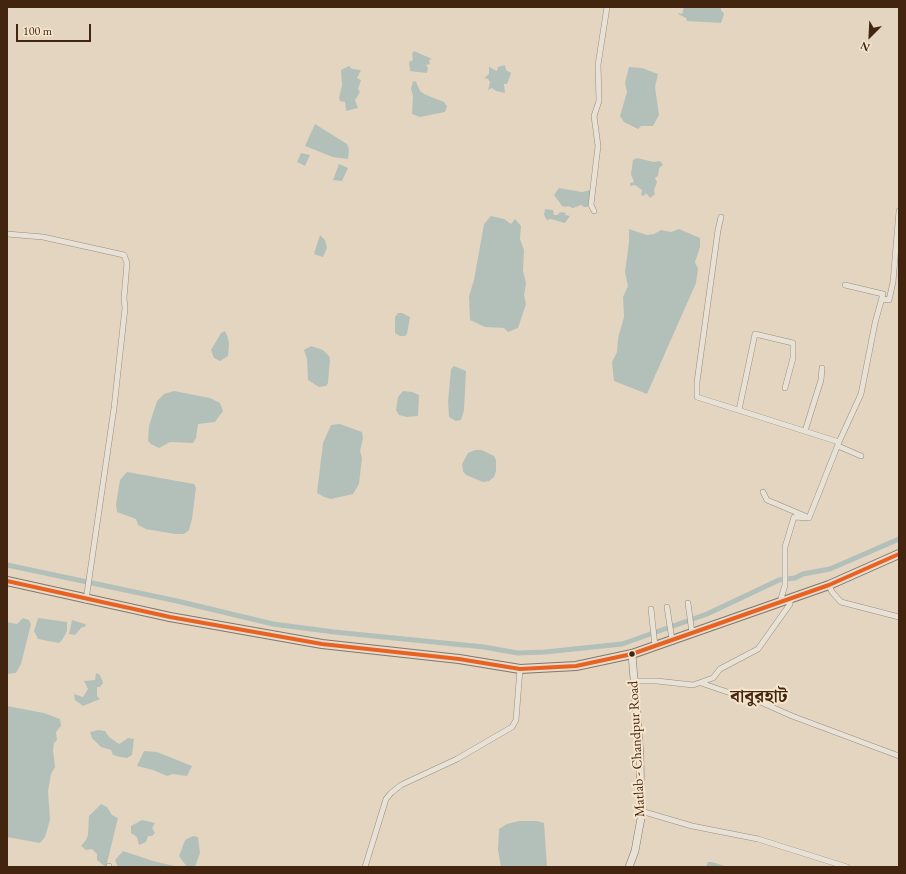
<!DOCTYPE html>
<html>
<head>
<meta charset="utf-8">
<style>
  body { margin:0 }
  #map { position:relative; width:906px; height:874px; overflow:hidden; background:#e3d5c0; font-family:"EB Garamond",serif }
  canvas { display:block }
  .frame { position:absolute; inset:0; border:8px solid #43250f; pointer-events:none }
  .north { position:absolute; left:850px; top:16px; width:40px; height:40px; -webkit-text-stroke:3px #f6e6cd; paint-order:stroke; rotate:204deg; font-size:11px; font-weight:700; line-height:16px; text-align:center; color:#43250f }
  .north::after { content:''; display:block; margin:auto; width:14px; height:18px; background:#43250f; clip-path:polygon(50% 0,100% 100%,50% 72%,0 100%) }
  .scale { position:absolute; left:16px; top:24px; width:75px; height:18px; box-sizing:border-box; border:2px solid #43250f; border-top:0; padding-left:5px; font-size:12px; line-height:14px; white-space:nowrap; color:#43250f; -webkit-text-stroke:3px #f6e6cd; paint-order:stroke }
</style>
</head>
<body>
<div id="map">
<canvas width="906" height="874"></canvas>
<div class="frame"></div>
<div class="north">N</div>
<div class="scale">100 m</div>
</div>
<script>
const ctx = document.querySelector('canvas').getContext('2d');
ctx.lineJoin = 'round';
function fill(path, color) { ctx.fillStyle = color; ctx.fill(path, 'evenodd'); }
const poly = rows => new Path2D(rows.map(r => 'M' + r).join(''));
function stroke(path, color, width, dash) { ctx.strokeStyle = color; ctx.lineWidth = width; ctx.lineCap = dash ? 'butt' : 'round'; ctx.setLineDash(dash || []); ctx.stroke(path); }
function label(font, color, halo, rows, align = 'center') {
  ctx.font = font + ' "EB Garamond","Noto Serif Bengali",serif'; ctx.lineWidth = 4; ctx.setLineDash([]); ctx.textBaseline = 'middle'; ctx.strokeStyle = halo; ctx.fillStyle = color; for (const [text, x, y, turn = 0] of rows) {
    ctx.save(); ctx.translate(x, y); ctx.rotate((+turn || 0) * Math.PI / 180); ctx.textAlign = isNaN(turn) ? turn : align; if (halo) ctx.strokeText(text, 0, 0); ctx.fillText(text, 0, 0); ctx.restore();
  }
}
fill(poly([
  [684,7,721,7,721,10,724,14,721,23,687,21,686,18,678,14,679,13,682,14],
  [414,51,432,59,429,60,430,64,426,65,428,68,427,73,410,71,409,62,413,60,412,54],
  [505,65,506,70,511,73,507,84,504,84,505,93,496,91,492,88,488,90,490,82,488,79,484,78,489,74,489,67,497,71,498,67],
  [349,66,352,69,361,70,357,78,361,80,358,89,360,92,355,100,358,108,346,111,345,102,340,101,339,98,342,85,341,70],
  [629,67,642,68,658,74,655,87,659,115,653,126,641,126,638,129,624,122,620,116,627,92,625,83],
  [413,81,416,82,420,91,424,94,444,102,447,106,445,112,420,117,412,114,413,96,411,89],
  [315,124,347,144,349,150,348,159,333,157,305,146],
  [301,153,310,155,305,166,297,162],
  [637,158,654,162,660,161,663,165,659,168,658,176,655,178,657,182,654,190,655,194,650,198,646,193,644,196,641,195,642,190,635,185,630,186,630,183,634,182,631,174,633,160],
  [339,164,348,168,342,181,333,180],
  [559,188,582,192,591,190,588,207,584,207,581,205,573,208,568,206,566,207,562,206,554,195],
  [545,209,553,210,554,215,557,215,561,212,566,213,565,215,570,216,565,223,551,219,547,220,544,215],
  [491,216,504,219,511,224,515,219,521,226,520,239,524,250,523,271,526,283,524,295,526,304,518,328,508,332,504,328,485,327,470,320,469,296,474,280,484,224],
  [629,229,647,235,654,234,661,230,671,232,679,229,700,238,700,247,695,262,698,269,696,283,647,394,614,381,612,362,617,352,618,338,624,317,623,297,628,286,625,272,629,243],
  [320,235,325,240,327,248,323,257,314,254],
  [398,313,402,313,410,317,407,334,405,336,400,336,395,333,395,317],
  [225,331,227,335,229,343,228,356,220,361,214,358,211,350,221,333],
  [311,346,323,350,329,356,330,360,328,383,326,386,319,387,308,380,307,359,304,350],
  [454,366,466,371,464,410,461,420,456,421,449,417,448,402,451,369],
  [174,391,210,398,220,403,223,411,215,422,198,424,196,438,193,443,170,442,159,448,151,444,148,441,149,426,157,401,164,394],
  [403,391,412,392,419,395,418,416,407,417,399,415,396,410,398,397],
  [340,424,362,432,363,438,360,451,362,458,359,484,353,494,331,499,324,497,317,493,323,443,331,425],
  [475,450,482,450,494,456,496,460,496,471,494,477,489,481,483,482,466,475,463,471,462,464,468,453],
  [127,472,194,484,196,488,192,519,189,530,184,534,175,534,146,529,138,525,136,519,117,512,116,504,120,480],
  [23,618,29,620,31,624,21,664,16,673,7,674,7,622,17,624],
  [38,618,67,622,67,631,62,640,59,643,38,639,34,631],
  [72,620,85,624,86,626,81,628,75,635,69,634],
  [96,673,100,675,103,683,100,687,97,687,97,696,100,699,83,706,75,700,74,694,83,697,88,689,84,681,95,680],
  [7,706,44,713,60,719,61,726,56,732,57,740,54,743,53,750,55,767,51,774,48,791,50,820,45,837,40,843,7,837],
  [98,730,105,731,109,737,119,744,128,738,134,739,132,755,127,758,120,757,113,755,111,750,101,747,92,738,90,732],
  [144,751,157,752,192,766,187,776,173,774,167,776,153,770,137,766],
  [101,804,107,807,112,815,118,818,106,867,97,860,97,854,92,849,86,850,81,846,86,840,88,835,89,816],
  [142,820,155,823,152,828,155,833,152,836,148,836,146,842,139,845,137,837,131,833,131,826],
  [519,821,537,821,544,823,547,867,501,867,498,850,499,829,507,824],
  [193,836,198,837,200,853,195,867,187,867,179,856,185,840],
  [123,851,153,861,179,867,118,867,115,860],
  [708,862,712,862,728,867,706,867]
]), '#b3c0ba');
stroke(poly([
  [7,565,177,601,273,624,334,632,484,647,518,653,545,652,622,644,707,614,779,580,795,578,803,574,830,569,899,539]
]), '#b3c0ba', 5);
const minor = poly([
  [594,211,591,205,598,146,594,116,599,101,598,65,607,7],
  [721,217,718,230,697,382,697,397,839,442],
  [7,234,43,237,124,255,127,263,124,298,125,308,114,408,86,600],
  [882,299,889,300,893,282,899,211],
  [739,410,755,334,793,343,793,358,785,388],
  [805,431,821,380,822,368],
  [838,446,861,456],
  [763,492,767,500,805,516],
  [829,585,832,592,841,602,899,617],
  [780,602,785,585,785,547,794,517,809,518,839,442,861,394,875,323,883,294,845,285],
  [688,603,692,633],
  [667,607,672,640],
  [651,609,655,646],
  [634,681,657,681,693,685,713,678,720,669,758,649,790,604,790,599],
  [701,683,739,696,747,696,792,716,899,756],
  [641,811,692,826,758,839,847,867],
  [109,866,109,867],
  [365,867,386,799,391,793,401,785,457,759,512,727,516,720,520,669]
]);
const secondary = poly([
  [629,867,635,851,641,818,640,755,632,654]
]);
const primary = poly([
  [7,581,170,617,322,644,459,659,520,669,576,666,632,654,829,585,899,554]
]);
stroke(minor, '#998e7f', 6);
stroke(secondary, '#827668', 8);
stroke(primary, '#827668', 10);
stroke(minor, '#e8e1d6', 5);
stroke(secondary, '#e8e1d6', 7);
stroke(primary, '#e4dccf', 8);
stroke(poly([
  [7,581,170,617,322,644,459,659,520,669,576,666,632,654,829,585,899,554]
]), '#e96221', 4);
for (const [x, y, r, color] of [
  [632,654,3.5,"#43250f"]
]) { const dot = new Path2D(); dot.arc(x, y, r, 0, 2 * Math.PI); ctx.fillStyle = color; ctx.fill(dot); stroke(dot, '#f6e6cd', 1.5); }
label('14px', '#43250f', '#f6e6cd', [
  ["Matlab - Chandpur Road",637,749,-93]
]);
label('bold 18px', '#43250f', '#f6e6cd', [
  ["বাবুরহাট",759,697]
]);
</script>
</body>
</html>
